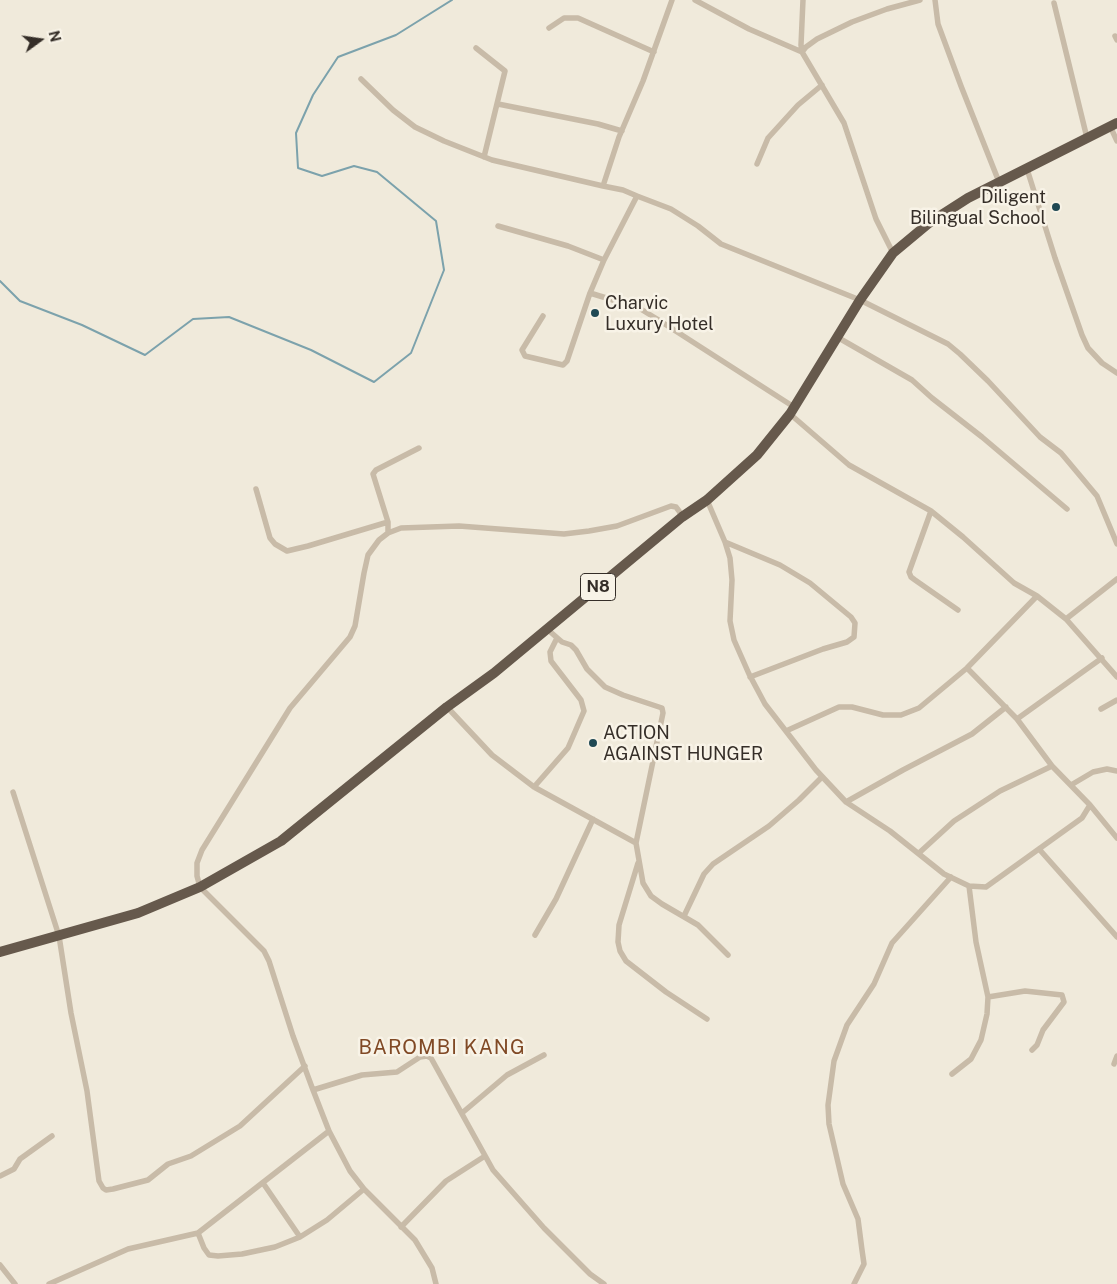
<!DOCTYPE html>
<html>
<head>
<meta charset="utf-8">
<style>
  body { margin:0 }
  #map { position:relative; width:1117px; height:1284px; overflow:hidden; background:#f0eadb; font-family:"Public Sans",sans-serif }
  canvas { display:block }
  .north { position:absolute; left:15px; top:15px; width:50px; height:50px; -webkit-text-stroke:4px #f8f3e7; paint-order:stroke; rotate:76deg; font-size:14px; font-weight:700; line-height:20px; text-align:center; color:#352e28 }
  .north::after { content:''; display:block; margin:auto; width:18px; height:22px; background:#352e28; clip-path:polygon(50% 0,100% 100%,50% 72%,0 100%) }
</style>
</head>
<body>
<div id="map">
<canvas width="1117" height="1284"></canvas>
<div class="north">N</div>
</div>
<script>
const ctx = document.querySelector('canvas').getContext('2d');
ctx.lineJoin = 'round';
const poly = rows => new Path2D(rows.map(r => 'M' + r).join(''));
function stroke(path, color, width, dash) { ctx.strokeStyle = color; ctx.lineWidth = width; ctx.lineCap = dash ? 'butt' : 'round'; ctx.setLineDash(dash || []); ctx.stroke(path); }
function label(font, color, halo, rows, align = 'center') {
  ctx.font = font + ' "Public Sans",sans-serif'; ctx.lineWidth = 5; ctx.setLineDash([]); ctx.textBaseline = 'middle'; ctx.strokeStyle = halo; ctx.fillStyle = color; for (const [text, x, y, turn = 0] of rows) {
    ctx.save(); ctx.translate(x, y); ctx.rotate((+turn || 0) * Math.PI / 180); ctx.textAlign = isNaN(turn) ? turn : align; if (halo) ctx.strokeText(text, 0, 0); ctx.fillText(text, 0, 0); ctx.restore();
  }
}
stroke(poly([
  [0,281,20,301,82,325,145,355,193,319,229,317,311,350,374,382,411,353,444,270,436,221,377,172,354,166,322,176,298,168,296,133,313,95,338,57,396,35,452,0]
]), '#7ca2ac', 2);
stroke(poly([
  [695,0,749,29,802,52,806,47,817,39,852,22,887,9,920,0],
  [803,0,801,45,802,52,844,123,876,219,893,253],
  [935,0,938,24,961,86,999,182],
  [1054,3,1087,138],
  [549,28,564,18,578,18,654,52],
  [1115,36,1117,40],
  [476,48,505,71,484,157],
  [361,79,393,110,415,127,444,141,492,160,603,186],
  [498,104,598,124,622,131],
  [1110,126,1117,141],
  [757,164,768,138,798,105,822,85],
  [1027,169,1055,258,1082,335,1088,348,1102,363,1117,373],
  [637,196,623,190,603,186,619,137,643,81,672,0],
  [498,226,568,246,604,260],
  [590,293,639,308,657,319,794,407],
  [543,316,522,350,525,356,563,365,567,361,590,293,604,260,637,196,671,209,698,226,721,244,860,300,948,344,960,354,988,381,1040,437,1061,453,1097,496,1117,544],
  [837,337,912,380,932,398,982,437,1067,509],
  [790,414,849,465,931,511,963,537,1014,583,1037,596,1066,619,1117,677],
  [256,489,270,538,275,544,287,551,308,546,388,522],
  [707,500,725,542,730,558,732,580,730,621,734,640,749,674,765,704,816,770,846,802,890,831,944,874,969,886,986,887,1082,818,1090,805,1052,766,1017,719,1102,658],
  [931,511,909,572,911,577,915,580,958,610],
  [388,533,388,522,373,474,376,470,419,448],
  [725,542,780,565,810,583,851,617,855,623,854,637,847,642,823,649,750,677],
  [1066,619,1117,579],
  [547,629,562,642,571,645,576,650,587,669,605,687,623,695,662,708,663,713,636,843],
  [967,668,1017,719],
  [447,707,492,755,534,787,636,843,643,883,651,896,662,904,698,925,728,955],
  [1101,709,1117,700],
  [786,731,839,707,852,707,883,715,901,715,919,708,967,668,1037,596],
  [1071,785,1093,772,1107,769,1117,771],
  [534,787,568,748,584,711,581,700,551,661,550,652,557,638],
  [13,792,59,936,71,1013,87,1091,99,1181,103,1188,106,1190,113,1189,148,1180,168,1164,191,1156,240,1126,305,1066],
  [846,802,903,770,972,734,1006,707],
  [1090,805,1117,838],
  [1039,849,1117,937],
  [919,853,954,821,1000,791,1052,766],
  [638,863,619,925,618,942,620,951,626,961,666,992,707,1019],
  [684,916,704,874,713,864,769,826,799,800,822,777],
  [535,935,556,899,593,819],
  [988,997,1025,991,1062,995,1064,1002,1043,1030,1037,1045,1032,1050],
  [1114,1064,1117,1056],
  [952,1074,971,1059,981,1040,987,1014,988,997,976,942,969,886],
  [313,1090,362,1075,397,1072,420,1057,427,1056,431,1058,493,1170,544,1228,590,1274,604,1284],
  [462,1113,507,1075,544,1055],
  [0,1176,14,1169,20,1159,52,1136],
  [263,1183,300,1237],
  [401,1227,446,1181,485,1156],
  [198,1233,204,1248,209,1255,218,1256,242,1254,275,1247,300,1237,327,1220,364,1189],
  [0,1265,15,1284],
  [49,1284,128,1249,198,1233,329,1131],
  [436,1284,432,1268,415,1240,364,1189,350,1171,329,1131,313,1090,293,1036,269,961,264,951,200,887,197,876,197,863,202,850,290,708,350,637,355,626,364,573,368,555,379,540,388,533,401,528,459,526,564,534,589,531,617,526,671,506,676,507,679,511,682,517],
  [854,1284,864,1264,862,1250,858,1219,843,1184,829,1124,828,1105,834,1061,847,1025,874,984,892,943,951,877]
]), '#c8bba8', 5.5);
stroke(poly([
  [0,952,138,913,200,887,281,841,447,707,494,673,682,517,707,500,757,455,790,414,860,300,893,253,929,223,968,198,1117,123]
]), '#66594c', 10);
for (const [x, y, r, color] of [
  [1056,207,5,"#204954"],
  [595,313,5,"#204954"],
  [593,743,5,"#204954"]
]) { const dot = new Path2D(); dot.arc(x, y, r, 0, 2 * Math.PI); ctx.fillStyle = color; ctx.fill(dot); stroke(dot, '#f8f3e7', 2); }
for (const [x, y, w] of [
  [598,587,35]
]) { const box = new Path2D(); box.roundRect(x - w / 2, y - 13.5, w, 27, 4); ctx.fillStyle = '#f8f3e7'; ctx.fill(box); stroke(box, '#352e28', 1); }
label('bold 16px', '#352e28', null, [
  ["N8",598,587]
]);
label('18px', '#352e28', '#f8f3e7', [
  ["Diligent",1046,197,"right"],
  ["Bilingual School",1046,218,"right"],
  ["Charvic",605,303],
  ["Luxury Hotel",605,324],
  ["ACTION",603,733],
  ["AGAINST HUNGER",603,754]
], 'left');
ctx.letterSpacing = '1px';
label('20px', '#804925', '#f8f3e7', [
  ["BAROMBI KANG",442,1048]
]);
ctx.letterSpacing = '0px';
</script>
</body>
</html>
